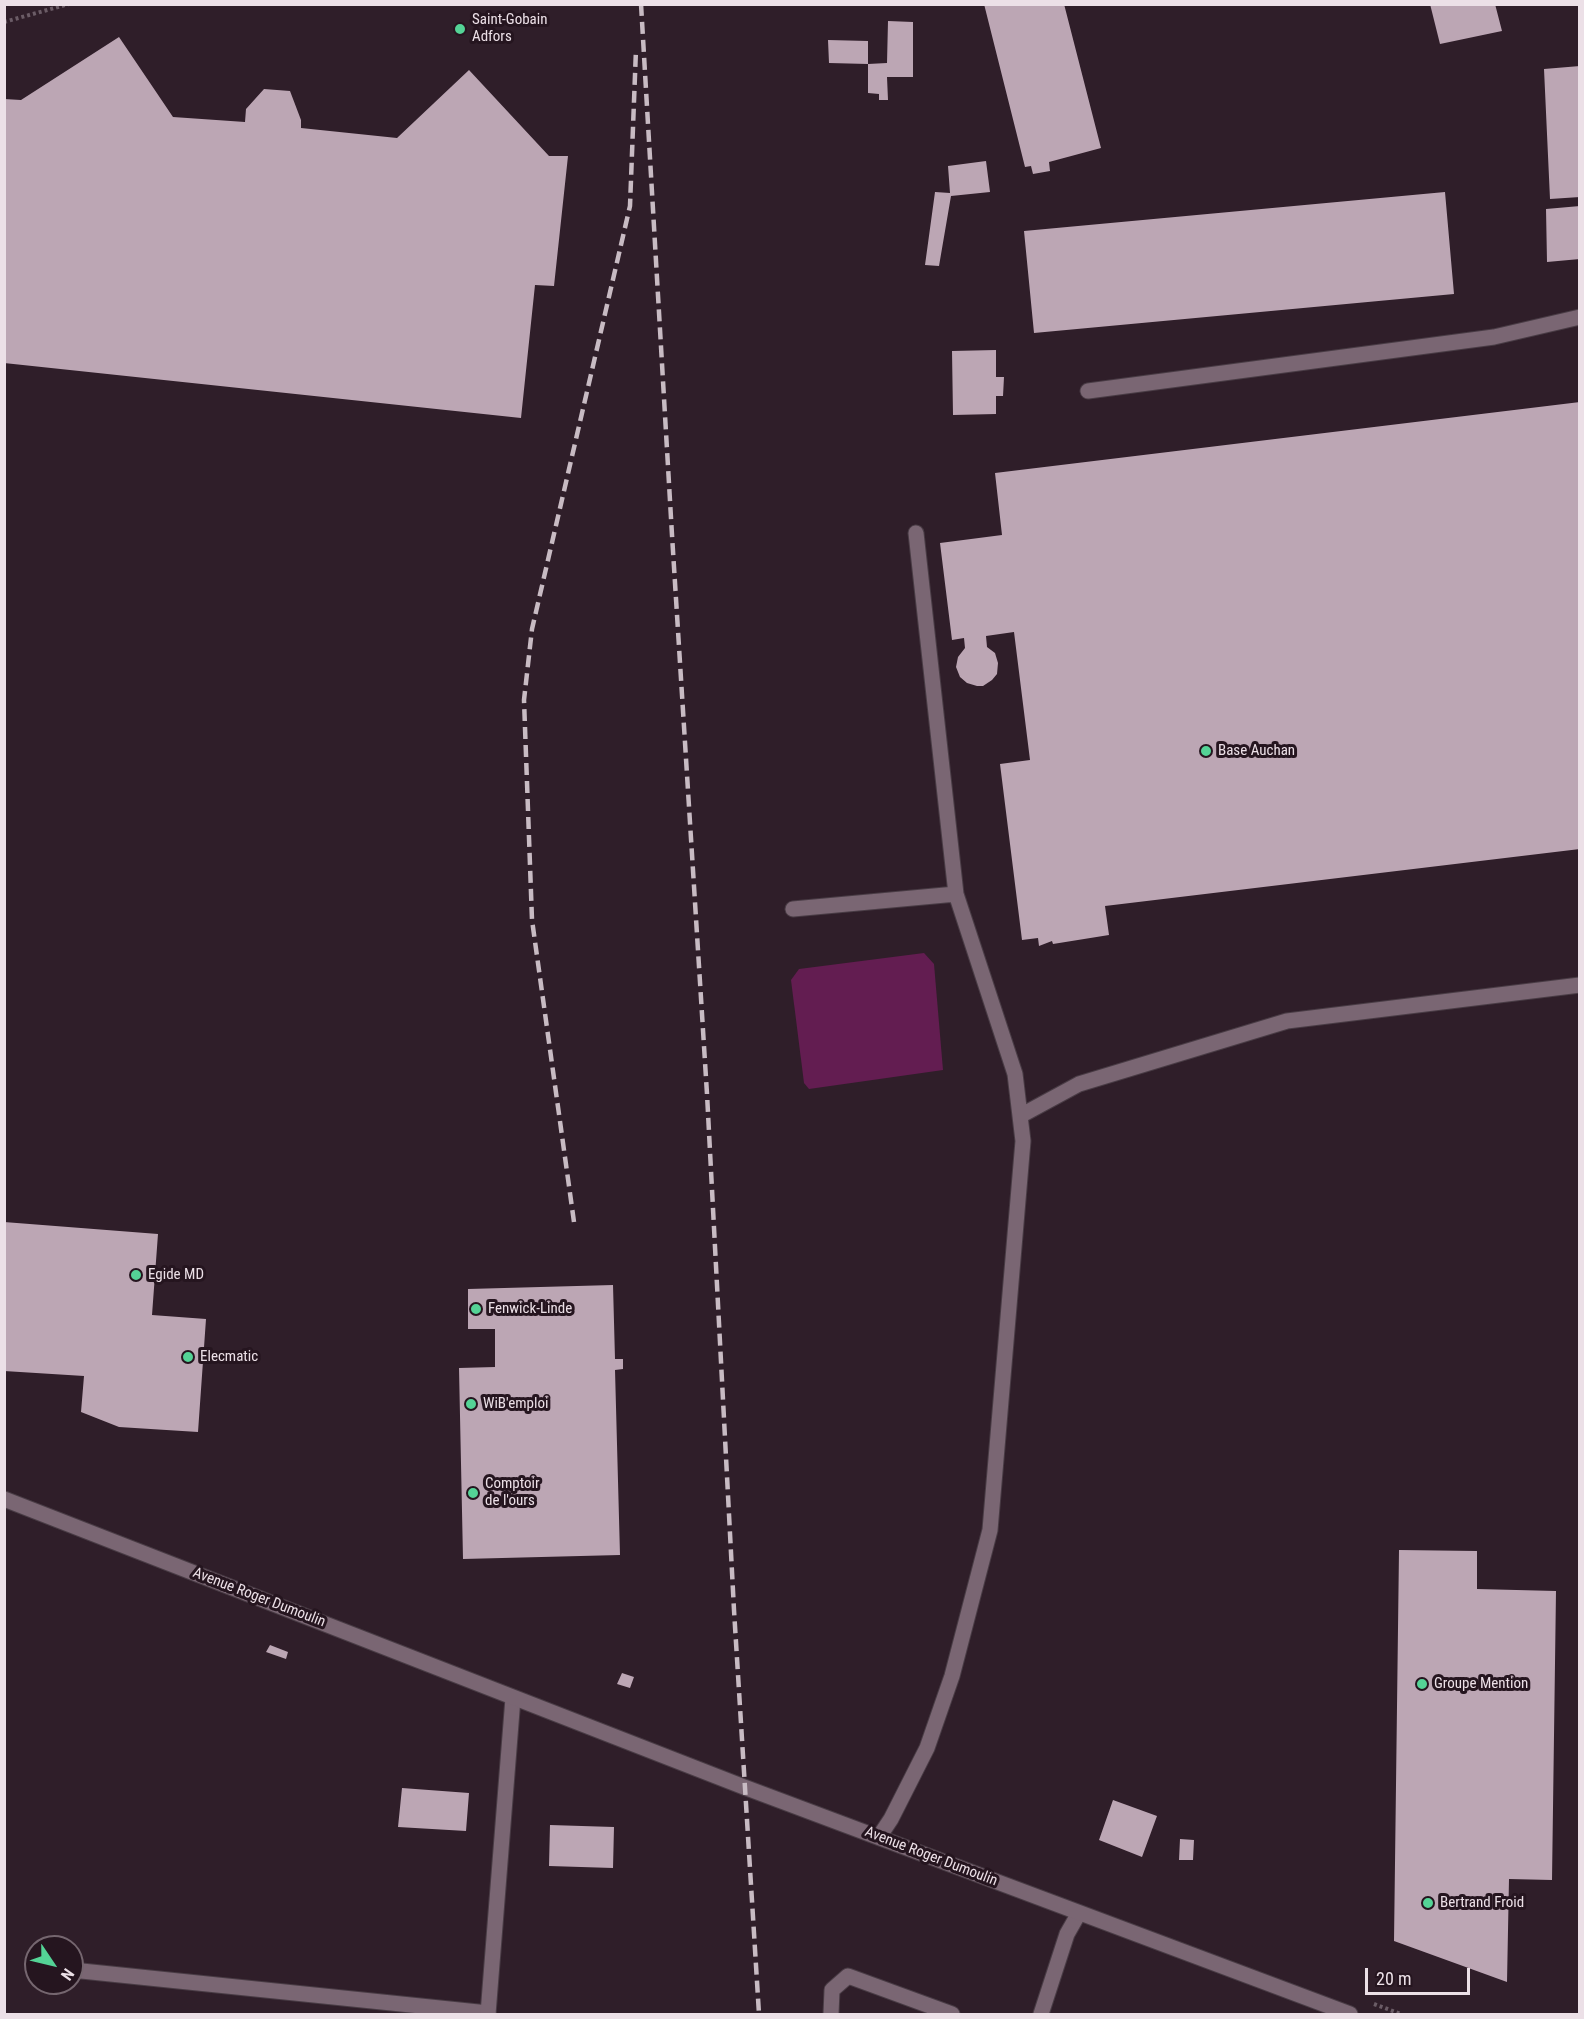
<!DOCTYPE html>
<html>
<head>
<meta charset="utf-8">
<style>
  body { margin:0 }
  #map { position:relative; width:1584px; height:2019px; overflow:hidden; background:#2f1e29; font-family:"Roboto Condensed",sans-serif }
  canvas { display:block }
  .frame { position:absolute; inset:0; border:6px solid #ece0e7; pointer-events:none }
  .north { position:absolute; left:24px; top:1935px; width:60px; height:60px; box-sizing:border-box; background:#25151f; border:2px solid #75666f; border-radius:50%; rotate:125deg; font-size:16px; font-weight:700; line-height:24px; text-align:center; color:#ece0e7 }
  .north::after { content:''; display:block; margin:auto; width:21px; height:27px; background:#54d396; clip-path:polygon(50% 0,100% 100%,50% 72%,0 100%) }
  .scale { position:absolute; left:1365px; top:1968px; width:105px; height:27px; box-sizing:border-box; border:3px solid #ece0e7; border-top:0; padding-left:8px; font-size:18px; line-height:21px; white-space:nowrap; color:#ece0e7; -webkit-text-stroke:4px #25151f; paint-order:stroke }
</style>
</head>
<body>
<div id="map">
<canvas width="1584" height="2019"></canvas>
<div class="frame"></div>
<div class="north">N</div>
<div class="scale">20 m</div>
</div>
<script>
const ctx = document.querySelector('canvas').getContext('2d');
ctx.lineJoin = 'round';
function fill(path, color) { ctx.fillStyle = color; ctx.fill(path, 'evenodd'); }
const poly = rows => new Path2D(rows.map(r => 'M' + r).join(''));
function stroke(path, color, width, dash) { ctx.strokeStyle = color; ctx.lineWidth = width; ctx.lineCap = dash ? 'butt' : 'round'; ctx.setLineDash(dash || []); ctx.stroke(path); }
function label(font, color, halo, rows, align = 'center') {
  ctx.font = font + ' "Roboto Condensed",sans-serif'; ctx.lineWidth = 6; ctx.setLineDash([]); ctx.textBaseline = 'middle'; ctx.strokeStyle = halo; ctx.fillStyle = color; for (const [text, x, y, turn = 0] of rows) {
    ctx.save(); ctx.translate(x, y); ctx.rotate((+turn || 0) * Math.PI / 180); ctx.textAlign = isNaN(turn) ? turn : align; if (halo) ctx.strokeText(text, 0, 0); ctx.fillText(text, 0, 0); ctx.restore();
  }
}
fill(poly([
  [924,953,934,964,943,1070,809,1089,804,1083,791,980,799,969]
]), '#631d51');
fill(poly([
  [984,4,1064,4,1101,148,1049,162,1050,171,1033,174,1031,166,1025,167],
  [1430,4,1495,4,1502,31,1440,44],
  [888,21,913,22,913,77,887,77,888,100,879,100,879,94,868,93,868,64,829,63,828,40,868,41,868,64,887,63],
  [119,37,173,117,245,122,246,109,264,89,290,91,301,120,301,128,397,138,469,70,549,156,568,156,554,286,535,285,521,418,4,363,4,99,21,100],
  [1580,66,1580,197,1550,199,1544,69],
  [986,161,990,192,951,196,939,266,925,265,935,192,950,193,948,166],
  [1445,192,1454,294,1034,333,1024,231],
  [1580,206,1580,259,1547,262,1546,209],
  [996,350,996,377,1004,377,1003,396,996,396,996,414,953,415,952,351],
  [1580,402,1580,849,1105,906,1109,935,1053,944,1052,941,1039,946,1038,938,1022,940,1000,764,1030,760,1014,632,986,636,987,647,995,653,998,663,997,674,992,680,983,686,977,686,967,683,960,677,956,667,958,657,965,648,964,638,952,640,940,543,1002,535,995,473],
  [4,1222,158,1234,152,1315,206,1319,198,1432,119,1427,81,1412,84,1376,4,1371],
  [613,1285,615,1359,623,1359,623,1369,615,1370,620,1555,463,1559,459,1368,495,1367,495,1329,468,1329,468,1289],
  [1399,1550,1477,1551,1477,1589,1556,1591,1552,1880,1509,1879,1507,1982,1394,1941],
  [270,1645,288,1652,286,1659,266,1652],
  [622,1673,634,1677,630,1688,617,1684],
  [402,1788,469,1793,466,1831,398,1827],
  [1113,1800,1157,1816,1142,1857,1099,1840],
  [550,1825,614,1827,613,1868,549,1866],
  [1180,1839,1194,1840,1193,1860,1179,1860]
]), '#bca6b4');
const lane = poly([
  [1088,391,1494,337,1580,317],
  [793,909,956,894],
  [1020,1116,1079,1084,1287,1021,1580,985],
  [879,1837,891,1819,927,1748,952,1676,990,1530,1023,1141,1015,1074,956,894,916,533],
  [72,1970,488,2013],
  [831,2014,832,1990,848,1976,952,2014],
  [1041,2014,1067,1934,1079,1913]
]);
const street = poly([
  [488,2014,513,1698]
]);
const secondary = poly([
  [4,1499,744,1787,1350,2014]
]);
stroke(lane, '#493c45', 17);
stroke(street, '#493c45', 17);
stroke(secondary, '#493c45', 17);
stroke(poly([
  [4,22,69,4],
  [1374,2004,1401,2014]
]), '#6b5c66', 4, [3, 3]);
stroke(lane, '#7a6673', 15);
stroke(street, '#7a6673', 15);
stroke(secondary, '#7a6673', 15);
stroke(poly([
  [641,4,672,535,707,1094,734,1610,759,2014],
  [574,1222,532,920,524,700,532,629,630,206,636,49]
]), '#c8bbc3', 4.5, [12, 6]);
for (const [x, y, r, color] of [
  [460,29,6,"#54d396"],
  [1206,751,6,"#54d396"],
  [136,1275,6,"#54d396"],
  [476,1309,6,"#54d396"],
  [188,1357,6,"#54d396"],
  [471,1404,6,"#54d396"],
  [473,1493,6,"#54d396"],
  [1422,1684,6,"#54d396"],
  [1428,1903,6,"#54d396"]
]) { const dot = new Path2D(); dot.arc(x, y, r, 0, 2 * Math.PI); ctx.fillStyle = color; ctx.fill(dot); stroke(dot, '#25151f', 2); }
label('15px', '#ece0e7', '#25151f', [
  ["Saint-Gobain",472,20],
  ["Adfors",472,37],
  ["Base Auchan",1218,751],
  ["Egide MD",148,1275],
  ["Fenwick-Linde",488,1309],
  ["Elecmatic",200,1357],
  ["WiB'emploi",483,1404],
  ["Comptoir",485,1484],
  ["de l'ours",485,1501],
  ["Groupe Mention",1434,1684],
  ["Bertrand Froid",1440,1903]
], 'left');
label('15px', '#ece0e7', '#25151f', [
  ["Avenue Roger Dumoulin",259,1598,21],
  ["Avenue Roger Dumoulin",931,1857,21]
]);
</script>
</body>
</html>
